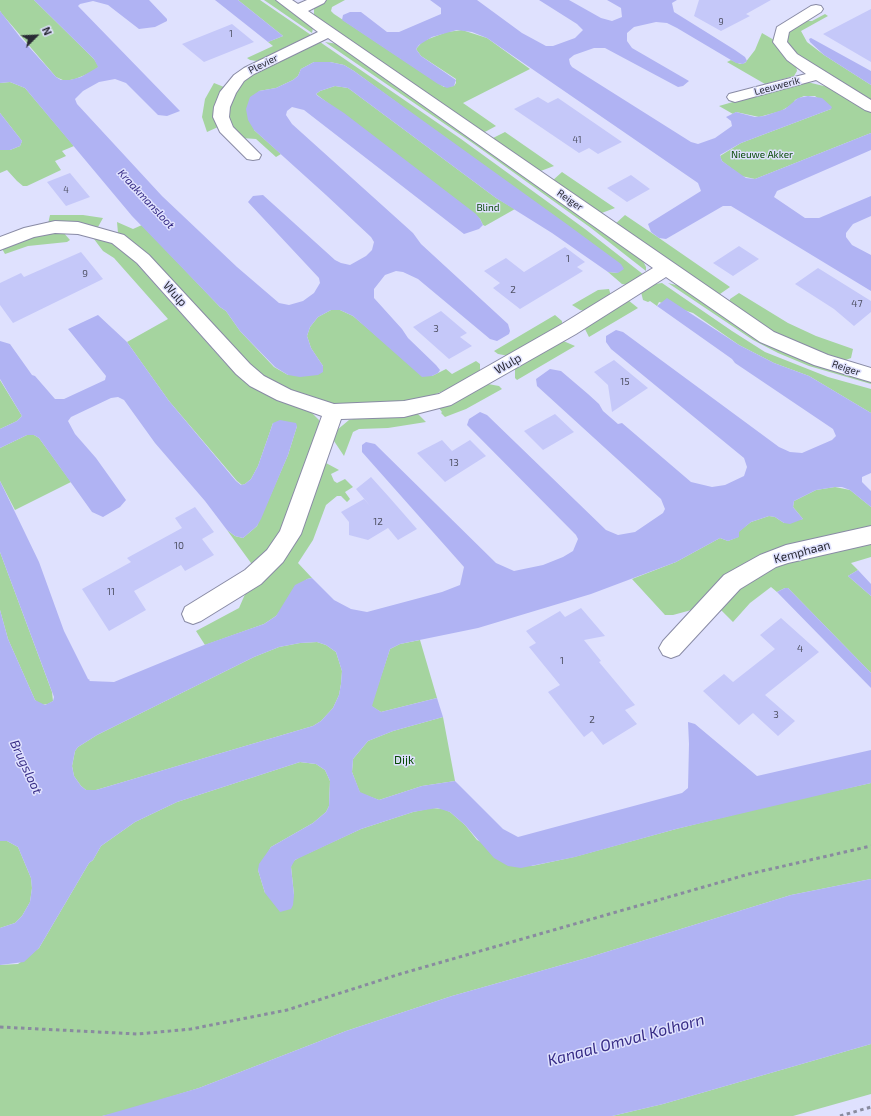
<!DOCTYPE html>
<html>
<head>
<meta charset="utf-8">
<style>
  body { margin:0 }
  #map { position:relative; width:871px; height:1116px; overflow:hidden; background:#dfe1fe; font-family:"Exo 2",sans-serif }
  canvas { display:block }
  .north { position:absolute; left:16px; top:16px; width:40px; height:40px; -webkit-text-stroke:3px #dfe1fe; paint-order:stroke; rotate:66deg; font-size:11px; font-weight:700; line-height:16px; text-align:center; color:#292a34 }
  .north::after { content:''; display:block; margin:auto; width:14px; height:18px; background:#292a34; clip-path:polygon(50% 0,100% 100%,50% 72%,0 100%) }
</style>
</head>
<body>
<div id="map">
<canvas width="871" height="1116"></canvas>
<div class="north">N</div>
</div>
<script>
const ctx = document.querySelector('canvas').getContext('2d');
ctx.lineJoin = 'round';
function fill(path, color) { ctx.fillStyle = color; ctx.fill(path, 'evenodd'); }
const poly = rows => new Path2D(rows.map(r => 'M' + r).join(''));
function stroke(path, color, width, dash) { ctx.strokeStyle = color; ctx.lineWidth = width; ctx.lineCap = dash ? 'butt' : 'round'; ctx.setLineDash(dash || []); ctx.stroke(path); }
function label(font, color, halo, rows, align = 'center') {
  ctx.font = font + ' "Exo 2",sans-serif'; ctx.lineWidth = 3; ctx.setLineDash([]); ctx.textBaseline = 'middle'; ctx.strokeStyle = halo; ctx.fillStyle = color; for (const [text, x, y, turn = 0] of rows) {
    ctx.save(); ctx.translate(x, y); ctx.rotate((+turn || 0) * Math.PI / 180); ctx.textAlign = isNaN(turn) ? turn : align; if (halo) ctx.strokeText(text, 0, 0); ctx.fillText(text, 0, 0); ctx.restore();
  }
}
fill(poly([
  [0,0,34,0,94,59,99,67,90,73,75,79,65,81,56,77,2,14,0,11],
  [238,0,260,0,311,35,257,61,250,60,247,58,273,46,268,42,283,36],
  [264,0,275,0,311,25,313,28,312,33],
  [327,0,345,0,332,7,331,11,334,14,444,87,454,86,456,83,456,79,421,56,416,49,423,41,447,32,462,30,487,38,530,69,463,103,496,126,483,133,314,15,314,9,318,4],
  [825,14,828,16,801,31,807,42,824,55,871,85,871,102,826,76,788,47,786,34,803,21,812,21],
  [762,33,774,40,796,65,797,71,794,76,765,84,727,62,731,60,740,64,745,63,755,50],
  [320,42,461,139,585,229,644,275,628,285,622,284,608,272,618,273,415,116,354,71,344,65,330,62,314,62,301,69,298,76,293,80,276,88,259,91,254,130,281,154,276,157,256,139,242,138,231,126,228,119,229,102,246,78],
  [325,42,338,44,642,259,646,267,646,271,591,228,474,144],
  [10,82,25,88,74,146,62,151,66,156,55,161,61,170,27,186,23,186,17,181,7,170,0,173,0,150,10,150,20,146,22,141,0,113,0,83],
  [807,82,828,87,871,111,871,133,755,179,741,176,722,161,720,156,741,143,831,109,815,96,804,96,795,100,793,104,781,111,759,117,736,112,733,114,719,106,795,84],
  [214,83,224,87,217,99,215,117,218,127,207,132,202,117,205,99],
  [335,86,348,88,496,198,515,209,485,226,483,225,480,219,316,94,320,91],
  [505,132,554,166,538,172,491,139],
  [562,172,615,208,599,214,552,181],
  [50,215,83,215,103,218,98,227,73,223,48,224],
  [625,215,659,238,730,287,720,294,715,295,614,225],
  [117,222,133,229,142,225,220,307,226,311,240,331,274,367,288,375,323,366,311,348,307,336,310,327,318,317,331,310,340,310,353,316,385,343,432,376,446,369,452,374,476,361,480,364,480,373,454,387,433,395,390,404,331,403,308,397,290,390,272,381,253,369,147,254,133,242,118,233],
  [63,232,70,240,67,242,28,246,5,254,1,247,19,239],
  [97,237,109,242,126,252,226,364,248,384,267,395,311,412,319,420,321,425,281,530,266,553,255,563,251,563,227,530,235,536,243,538,257,526,288,455,297,426,273,423,258,466,251,479,245,484,242,485,237,481,169,401,127,342,168,319,114,258,103,251,94,239],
  [662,283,732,331,765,352,828,377,871,389,871,413,809,376,774,363,739,345,693,313,659,302,657,306,650,301,648,302,643,300,641,292,655,284],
  [668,283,680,286,804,360,871,382,871,384,809,366,778,353,753,340],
  [609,289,611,296,585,311,580,310,572,305,598,290],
  [739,293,788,323,816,336,853,349,851,358,843,361,771,332,729,305,730,299],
  [628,300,638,308,589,337,584,327],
  [555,315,562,321,562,324,509,356,498,354,494,351],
  [561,340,575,346,517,380,515,378,515,367],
  [0,380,22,416,17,421,0,429],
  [488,384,499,386,502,389,466,409,445,417,441,413,442,412,438,407],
  [416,412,426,422,388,428,359,429,353,432,344,456,334,441,337,430,349,420,358,418],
  [27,435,34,435,39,438,71,482,15,510,0,481,0,448],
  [326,463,339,470,331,474,334,481,337,483,345,479,353,487,345,492,350,499,347,502,341,496,337,496,326,505,313,540,298,563,312,578,307,579,276,616,264,624,205,645,196,631,239,608,246,592,306,516],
  [835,487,850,490,871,507,871,527,761,554,730,573,695,609,673,615,665,615,632,579,676,562,720,538,728,541,738,537,738,532,751,522,769,516,775,517,784,523,803,519,793,507,794,501,816,490],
  [871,543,871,557,851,563,858,570,848,576,871,596,871,673,788,588,785,588,777,592,771,587,750,603,733,622,720,609,745,584,780,565],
  [0,552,52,692,53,701,48,704,41,705,35,700,8,639,0,610],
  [420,640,437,698,381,712,371,706,390,649,400,644],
  [317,642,326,645,336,652,342,671,341,684,339,695,333,708,321,721,313,726,96,790,86,790,81,786,74,776,72,766,75,751,78,747,97,735,254,657,279,647,300,643],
  [443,717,455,781,422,786,379,800,360,793,352,772,353,759,368,741,393,731],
  [300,762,316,764,325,770,330,781,329,806,326,812,313,823,271,847,258,870,265,893,294,895,291,867,292,862,300,857,361,829,413,812,432,808,443,809,450,812,465,825,477,840,532,866,574,857,676,829,785,802,871,783,871,879,791,895,590,957,452,996,346,1031,199,1088,121,1112,102,1116,0,1116,0,965,18,964,39,948,89,863,93,860,101,846,135,822,177,802],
  [0,841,7,841,18,847,31,878,32,888,30,902,22,916,15,923,0,928],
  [871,1044,871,1094,793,1116,612,1116,663,1104]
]), '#a5d49f');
fill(poly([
  [34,0,149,0,167,19,167,21,155,27,139,29,108,5,93,1,80,4,78,6,180,111,167,116,158,115,126,83,115,79,99,82,83,91,75,99,77,104,162,196,237,267,279,303,289,305,303,301,314,293,320,283,319,278,248,202,253,196,263,195,335,260,341,263,350,265,366,256,372,250,374,242,371,237,326,195,254,130,248,120,246,109,250,97,259,91,276,88,293,80,298,76,301,69,314,62,330,62,344,65,354,71,568,225,621,264,624,269,618,273,608,272,552,233,496,198,348,88,335,86,320,91,316,94,318,96,344,113,476,214,480,219,483,225,479,229,464,234,304,110,292,107,287,111,286,115,292,124,413,233,421,244,508,324,510,331,509,334,497,341,490,339,418,279,403,272,396,271,385,275,374,289,374,298,402,329,408,338,436,365,440,370,438,373,432,376,422,377,353,316,340,310,331,310,318,317,310,327,307,336,311,348,323,366,323,372,318,375,300,377,288,375,275,367,240,331,226,311,220,307,132,216,25,88,10,82,0,83,0,11,20,37,56,77,61,80,70,80,81,77,98,67,94,59],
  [215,0,238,0,283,36,268,42],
  [430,0,477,0,522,33,546,46,553,46,575,38,583,30,577,24,539,0,569,0,601,18,612,21,622,17,621,8,607,0,677,0,672,3,674,12,735,50,745,57,747,61,743,64,736,63,677,28,667,23,656,22,634,27,627,33,627,41,632,48,689,81,683,86,678,87,605,48,594,48,574,55,569,59,570,64,572,67,691,142,698,144,715,138,732,126,731,121,726,117,736,112,755,117,764,116,785,109,798,98,808,96,822,98,832,107,831,109,741,143,720,155,722,161,746,178,755,179,871,133,871,150,777,191,774,197,805,218,819,218,871,196,871,216,853,224,846,233,846,237,852,245,871,255,871,291,731,206,723,206,666,239,659,238,651,232,648,224,701,191,698,183,487,38,472,32,457,30,432,37,419,45,416,49,421,56,456,80,454,86,447,88,438,84,342,20,343,15,350,12,361,12,387,32,399,32,441,14,441,8],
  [811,38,871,71,871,85,824,55,810,42,809,39],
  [0,113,22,141,20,146,10,150,0,150],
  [667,298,739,345,774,363,809,376,871,413,871,473,862,477,862,482,871,491,871,507,850,490,842,487,835,487,816,490,794,501,793,507,803,519,790,524,784,523,775,517,769,516,751,522,739,532,739,537,728,541,720,538,676,562,591,594,478,628,400,644,390,649,372,706,381,712,437,698,443,717,393,731,368,741,353,759,352,772,360,792,379,800,422,786,455,781,503,829,518,837,682,793,688,788,689,744,688,722,695,724,757,776,871,750,871,783,676,829,575,857,521,868,508,866,494,858,465,825,450,812,437,808,413,812,361,829,295,860,291,867,294,895,293,905,291,909,280,912,265,893,258,870,259,864,271,847,313,823,326,812,329,806,330,781,325,770,316,764,300,762,177,802,135,822,101,846,93,860,89,863,39,948,24,962,0,965,0,928,15,923,22,916,30,902,32,888,31,878,18,847,7,841,0,841,0,610,8,639,35,700,45,705,53,701,54,697,0,552,0,481,39,562,64,631,88,679,90,680,89,681,114,682,204,645,264,624,276,616,295,585,307,579,312,578,334,600,351,609,367,612,442,592,460,585,464,567,362,452,362,445,366,442,375,444,496,563,514,571,543,565,563,557,573,551,578,539,576,535,467,425,469,419,480,412,487,415,606,530,618,535,635,532,663,513,665,509,661,499,537,386,536,379,550,369,561,371,588,394,599,404,603,411,618,424,622,423,691,482,712,487,725,485,744,476,747,467,744,458,611,349,606,342,606,336,616,330,623,332,779,447,790,452,802,453,832,440,836,436,833,429,735,363,732,359,657,306],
  [317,642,326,645,336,652,342,671,341,684,339,695,333,708,321,721,313,726,96,790,86,790,81,786,74,776,72,766,75,751,78,747,97,735,254,657,279,647,300,643],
  [98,315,127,342,169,401,236,481,241,485,245,484,251,479,258,466,273,423,280,420,296,423,297,426,288,455,261,519,257,526,243,538,235,536,227,530,205,501,155,443,124,400,118,397,111,398,71,417,68,421,75,434,96,458,126,500,120,507,103,517,92,512,39,438,34,435,27,435,0,448,0,429,17,421,22,416,0,379,0,341,10,344,32,375,35,376,55,399,64,399,105,380,106,376,68,329],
  [858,570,871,584,871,596,848,576],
  [785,588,788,588,871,673,871,688,777,592],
  [871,879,871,1044,663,1104,612,1116,102,1116,199,1088,346,1031,452,996,590,957,791,895]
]), '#b0b3f3');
fill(poly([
  [699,0,771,0,746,14,750,16,721,31,694,16],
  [871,9,871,62,823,34],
  [232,24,254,42,204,62,182,44],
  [538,97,548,103,558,98,622,142,598,154,589,148,579,153,514,109],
  [70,173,90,197,66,206,47,182],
  [631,175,650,189,627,202,607,188],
  [739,246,759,259,733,276,713,263],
  [565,247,585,262,577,267,583,271,520,309,493,288,500,283,484,271,506,258,524,272],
  [81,252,103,279,13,323,0,305,0,283,21,273,24,277],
  [818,268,871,301,871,312,854,326,834,309,795,284],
  [441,311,467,333,460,337,472,346,449,359,413,327],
  [614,360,648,388,612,412,608,385,594,372],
  [555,414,574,432,543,450,524,431],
  [442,440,452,451,470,440,486,456,445,482,417,453],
  [371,477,389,497,417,529,398,540,388,528,368,540,349,535,349,522,341,512,364,499,371,507,356,489],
  [195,507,214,532,202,539,214,555,185,571,181,565,134,591,146,610,109,631,82,589,131,562,127,558,182,528,175,518],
  [581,608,605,636,584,640,601,661,599,662,635,705,625,710,637,724,603,745,592,731,584,737,548,692,560,685,529,647,536,643,526,631,560,611,565,617],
  [781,618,819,652,765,695,795,721,778,736,753,713,739,725,703,691,724,674,733,682,775,649,760,635]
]), '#c5c8f9');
const minor = poly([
  [276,0,292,0,298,4,307,0,326,0,324,3,308,11,774,332,828,355,871,368,871,382,814,365,760,342,666,277,576,334,451,405,404,417,341,419,301,534,283,562,261,584,201,621,193,624,185,621,182,614,185,607,245,570,267,550,280,531,322,416,277,400,250,386,236,374,137,263,112,243,78,234,55,233,34,237,0,250,0,237,24,228,55,221,78,222,124,235,149,255,250,364,264,376,291,390,334,404,404,401,439,394,562,324,653,268,328,38,254,74,244,81,236,93,230,107,229,117,233,127,261,155,259,159,253,160,247,159,220,132,213,117,214,107,220,92,234,75,244,68,318,32,276,0],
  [816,5,821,6,823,9,821,12,789,32,787,42,797,54,871,100,871,112,865,110,816,80,735,102,729,100,727,97,729,94,806,74,787,60,773,42,777,27,811,6,816,5],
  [871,526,871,544,788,563,776,567,740,589,679,655,671,658,663,655,659,648,663,641,724,575,760,555,786,545,871,526]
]);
stroke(minor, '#898ba5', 2);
stroke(poly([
  [0,1027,138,1034,191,1029,287,1010,400,974,749,874,871,846],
  [840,1116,871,1107]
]), '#898b9f', 3, [3.5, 3.5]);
fill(minor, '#fff');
label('9px', '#505265', null, [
  ["9",721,22],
  ["1",231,34],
  ["41",577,140],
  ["4",66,190]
]);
label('10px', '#292a34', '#dfe1fe', [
  ["Plevier",263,64,-27],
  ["Leeuwerik",777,86,-15],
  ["Reiger",570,200,35],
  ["Reiger",846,368,18]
]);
label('10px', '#064903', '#dfe1fe', [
  ["Nieuwe Akker",762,155],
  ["Blind",488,208]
]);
label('10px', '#505265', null, [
  ["1",568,259],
  ["9",85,274],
  ["2",513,290],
  ["47",857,304],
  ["3",436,329],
  ["15",625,382],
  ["13",454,463],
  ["12",378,522],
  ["10",179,546],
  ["11",111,592],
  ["4",800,649],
  ["1",562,661],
  ["3",776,715],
  ["2",592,720]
]);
label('italic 11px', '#372c86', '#dfe1fe', [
  ["Kraakmansloot",146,199,47]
]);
label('12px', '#292a34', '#dfe1fe', [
  ["Wulp",175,294,48],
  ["Wulp",508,364,-30],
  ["Kemphaan",802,552,-15]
]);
label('12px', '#064903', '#dfe1fe', [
  ["Dijk",404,760]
]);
label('italic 13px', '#372c86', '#dfe1fe', [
  ["Brugsloot",26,767,65]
]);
label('italic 16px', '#372c86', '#dfe1fe', [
  ["Kanaal Omval Kolhorn",626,1040,-15]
]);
</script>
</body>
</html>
